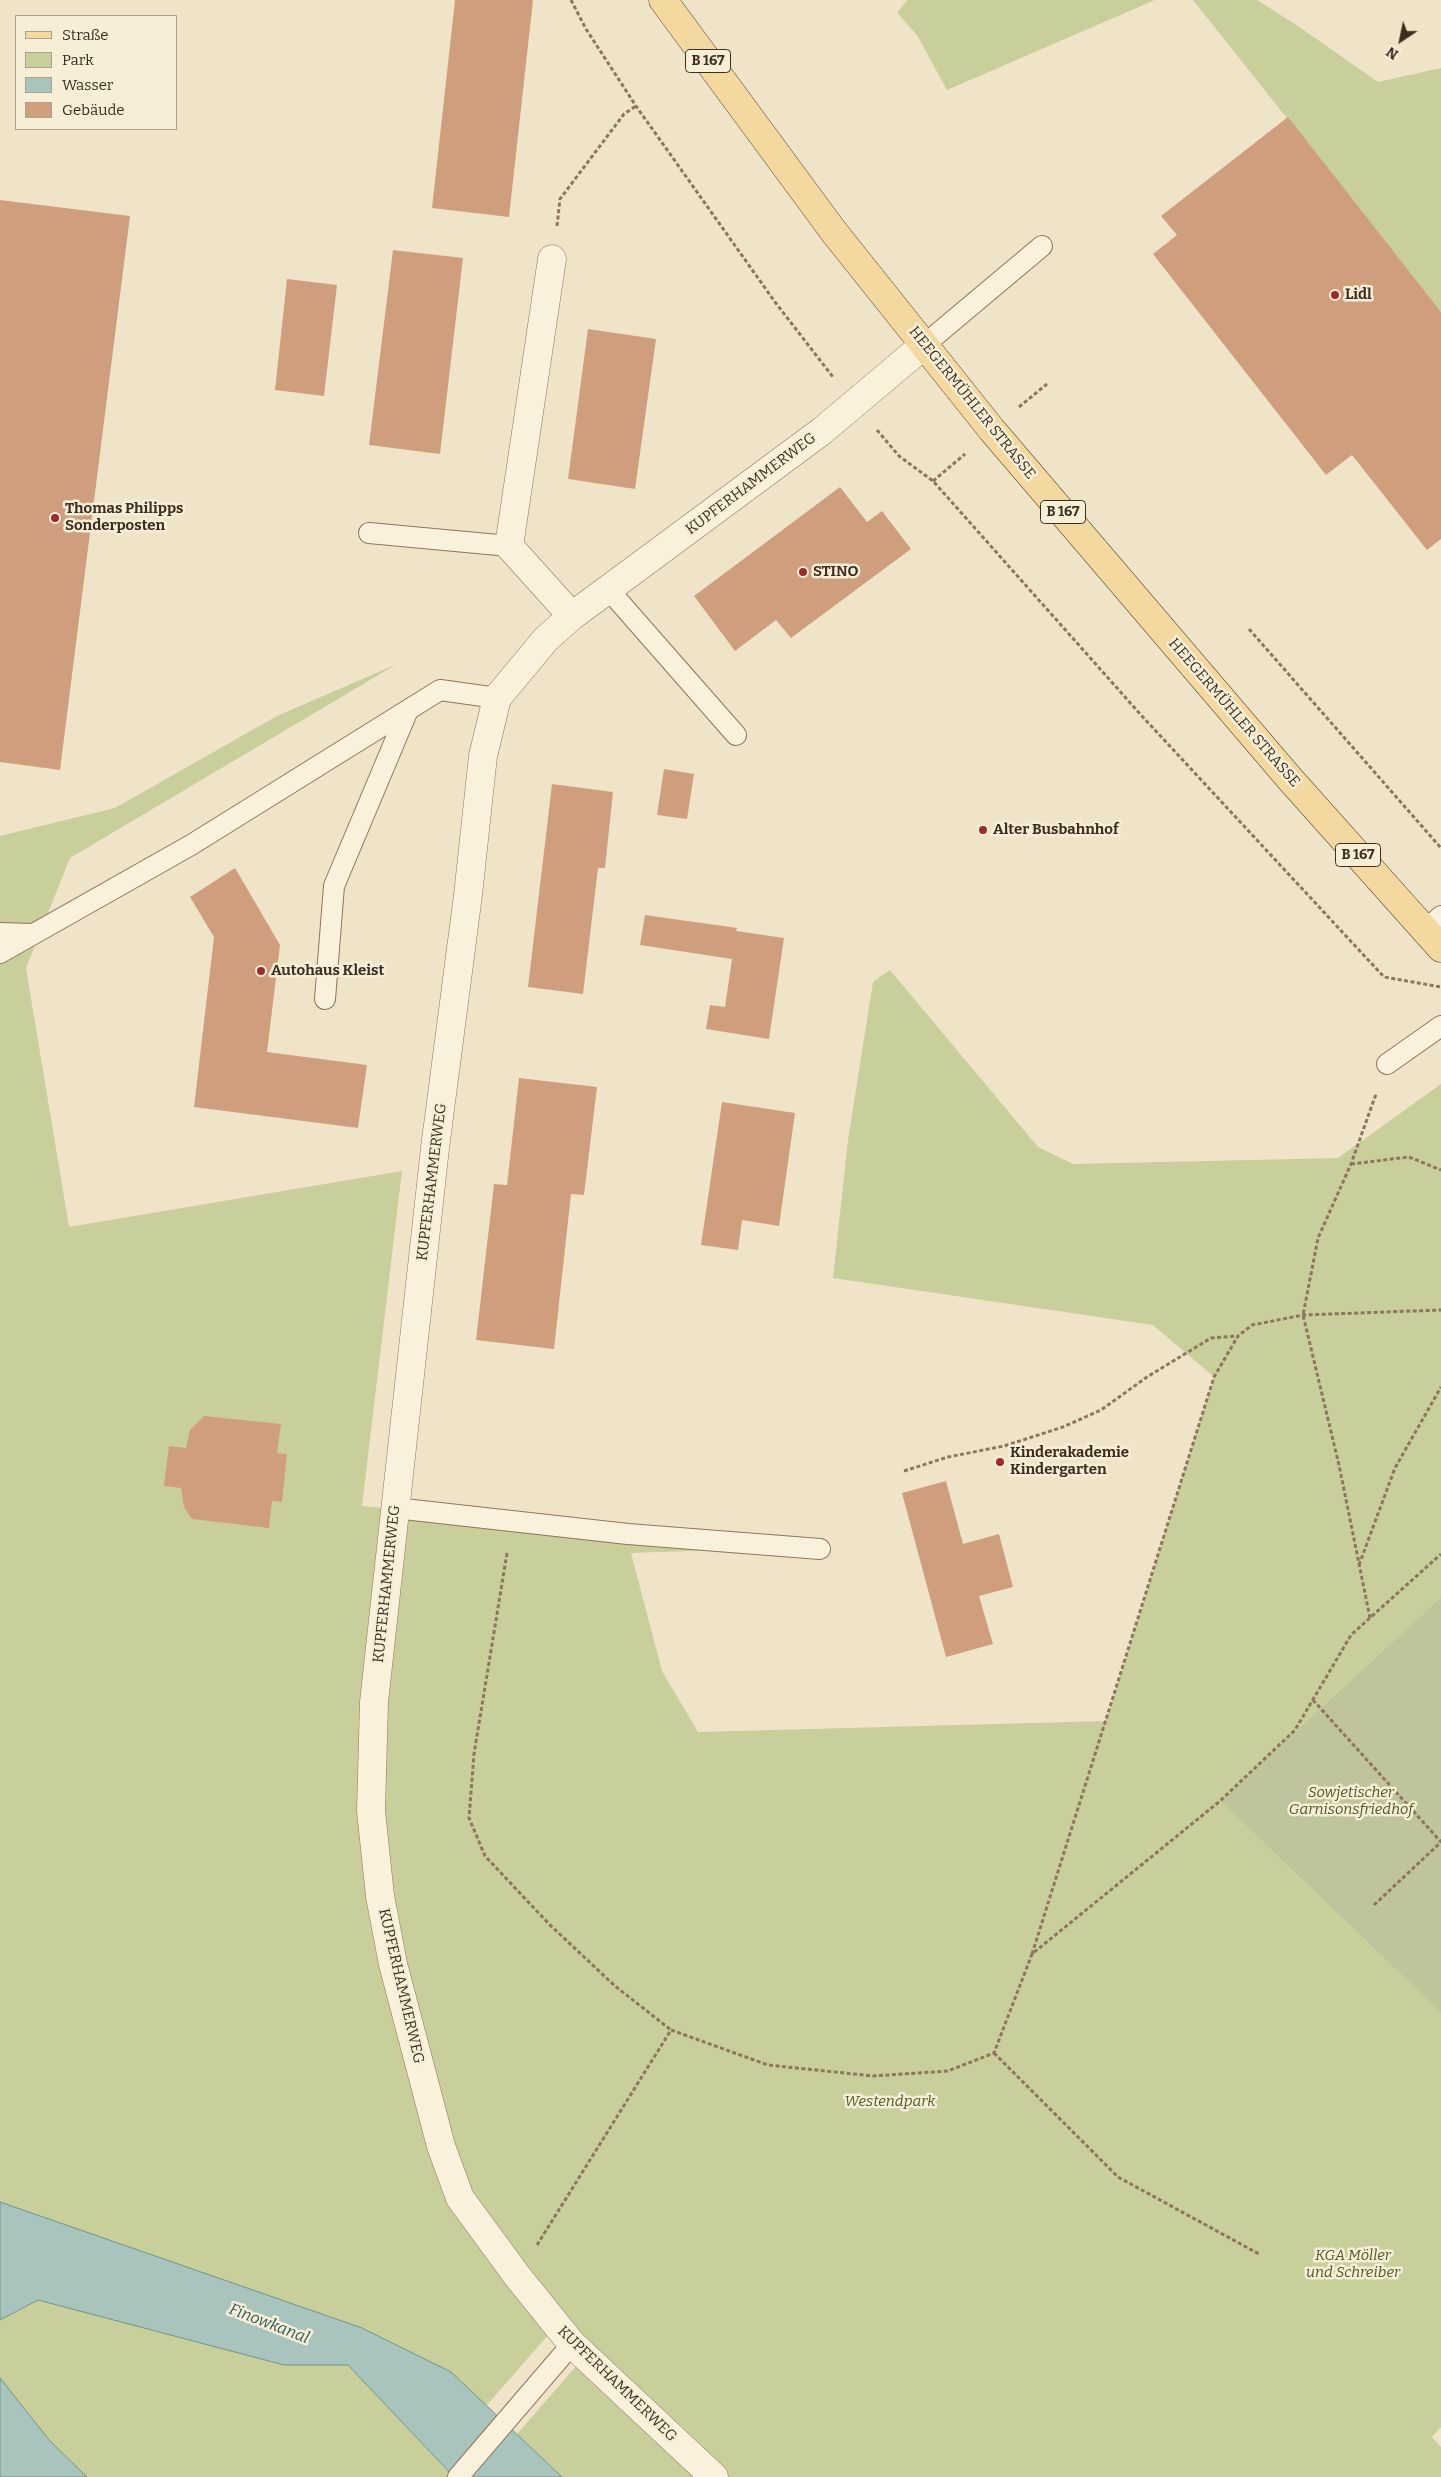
<!DOCTYPE html>
<html>
<head>
<meta charset="utf-8">
<style>
  body { margin:0 }
  #map { position:relative; width:1441px; height:2477px; overflow:hidden; background:#f0e4c8; font-family:Bitter,serif }
  canvas { display:block }
  .legend { position:absolute; left:15px; top:15px; width:162px; height:115px; box-sizing:border-box; background:#f7eed8; border:1px solid #ada18e; margin:0; padding:6px 9px; list-style:none; font-size:15px; color:#3d2e20 }
  .legend li { display:flex; align-items:center; gap:10px; height:25px }
  .legend b { width:25px; border:1px solid #ada18e }
  .north { position:absolute; left:1376px; top:15px; width:50px; height:50px; -webkit-text-stroke:4px #f7eed8; paint-order:stroke; rotate:214deg; font-size:14px; font-weight:700; line-height:20px; text-align:center; color:#3d2e20 }
  .north::after { content:''; display:block; margin:auto; width:18px; height:22px; background:#3d2e20; clip-path:polygon(50% 0,100% 100%,50% 72%,0 100%) }
</style>
</head>
<body>
<div id="map">
<canvas width="1441" height="2477"></canvas>
<ul class="legend">
<li><b style="height:6px;background:#f3d9a0"></b>Straße</li>
<li><b style="height:14px;background:#c9cf9b"></b>Park</li>
<li><b style="height:14px;background:#a9c4bc"></b>Wasser</li>
<li><b style="height:14px;background:#cf9f7d"></b>Gebäude</li>
</ul>
<div class="north">N</div>
</div>
<script>
const ctx = document.querySelector('canvas').getContext('2d');
ctx.lineJoin = 'round';
function fill(path, color) { ctx.fillStyle = color; ctx.fill(path, 'evenodd'); }
const poly = rows => new Path2D(rows.map(r => 'M' + r).join(''));
function stroke(path, color, width, dash) { ctx.strokeStyle = color; ctx.lineWidth = width; ctx.lineCap = dash ? 'butt' : 'round'; ctx.setLineDash(dash || []); ctx.stroke(path); }
function label(font, color, halo, rows, align = 'center') {
  ctx.font = font + ' Bitter,serif'; ctx.lineWidth = 5; ctx.setLineDash([]); ctx.textBaseline = 'middle'; ctx.strokeStyle = halo; ctx.fillStyle = color; for (const [text, x, y, turn = 0] of rows) {
    ctx.save(); ctx.translate(x, y); ctx.rotate((+turn || 0) * Math.PI / 180); ctx.textAlign = isNaN(turn) ? turn : align; if (halo) ctx.strokeText(text, 0, 0); ctx.fillText(text, 0, 0); ctx.restore();
  }
}
fill(poly([
  [907,0,1155,0,947,90,917,35,897,13],
  [1193,0,1257,0,1298,26,1378,82,1441,68,1441,312],
  [397,664,70,858,26,968,69,1227,402,1171,362,1506,803,1547,631,1553,662,1671,698,1732,1106,1721,1214,1377,1153,1325,833,1278,848,1140,873,982,890,970,1038,1147,1073,1164,1338,1158,1441,1084,1441,1597,1220,1801,1441,2013,1441,2427,1432,2437,1441,2447,1441,2477,562,2477,517,2434,585,2356,557,2325,486,2406,451,2372,362,2328,0,2202,0,836,115,808,277,716],
  [38,2300,284,2365,348,2365,454,2477,87,2477,50,2441,0,2378,0,2320]
]), '#c9cf9b');
fill(poly([
  [1441,1597,1441,2013,1220,1801]
]), '#bfc49a');
const water = poly([
  [0,2202,362,2328,451,2372,562,2477,454,2477,348,2365,284,2365,38,2300,0,2320,0,2202],
  [0,2378,50,2441,87,2477,0,2477,0,2378]
]);
fill(water, '#a9c4bc');
stroke(water, '#6f938a', 1);
fill(poly([
  [455,0,533,0,509,217,432,208],
  [1288,117,1441,312,1441,539,1427,550,1352,455,1326,475,1153,254,1177,235,1161,216],
  [0,200,130,216,60,770,0,762],
  [393,250,463,258,440,454,369,445],
  [287,279,337,285,324,396,275,390],
  [588,329,656,339,635,489,568,479],
  [840,487,867,522,882,511,911,549,791,638,776,620,735,651,694,596],
  [664,769,694,774,687,819,657,815],
  [552,784,613,792,605,868,598,868,583,994,528,987],
  [235,868,280,945,267,1052,367,1065,358,1128,194,1107,214,937,190,897],
  [645,915,737,928,736,931,784,938,769,1039,706,1029,710,1005,725,1007,732,959,640,945],
  [519,1078,597,1087,584,1195,571,1194,554,1349,476,1340,494,1184,507,1185],
  [722,1102,795,1113,779,1226,742,1220,738,1250,701,1245],
  [204,1416,281,1424,277,1453,287,1454,282,1502,272,1501,269,1528,192,1519,184,1507,181,1488,164,1486,169,1446,186,1448,190,1430],
  [946,1481,963,1544,999,1534,1013,1587,979,1596,993,1644,946,1657,902,1493]
]), '#cf9f7d');
const service = poly([
  [924,345,1042,246],
  [369,533,509,546],
  [608,589,736,735],
  [1425,930,1441,916],
  [0,933,32,934],
  [0,953,191,845,440,690,497,698],
  [325,999,334,886,408,710],
  [1387,1064,1441,1026],
  [395,1508,628,1534,820,1549],
  [458,2477,572,2344]
]);
const minor = poly([
  [552,259,509,546,572,616],
  [714,2477,572,2344,518,2277,460,2198,441,2146,393,1964,380,1896,371,1811,374,1702,435,1148,468,895,483,756,497,698,546,639,572,616,822,431,924,345]
]);
const primary = poly([
  [663,0,834,232,992,430,1290,779,1441,948]
]);
stroke(service, '#8d765c', 22);
stroke(minor, '#8d765c', 29);
stroke(primary, '#5b4430', 29);
stroke(poly([
  [571,0,586,29,636,106,775,302,833,377],
  [557,226,560,199,624,114,636,106],
  [1019,407,1047,384],
  [877,430,899,456,933,481,1141,715,1384,977,1441,987],
  [933,481,965,454],
  [1249,629,1441,848],
  [1351,1164,1409,1157,1441,1170],
  [904,1471,948,1457,1004,1446,1063,1427,1101,1410,1147,1377,1211,1338,1238,1336],
  [507,1553,474,1754,469,1818,485,1856,549,1924,615,1986,671,2030],
  [1359,1565,1395,1468,1441,1387],
  [1370,1618,1339,1465,1303,1315,1318,1238,1351,1164,1376,1094],
  [1313,1700,1441,1842],
  [1374,1905,1441,1842],
  [1032,1954,1214,1377,1238,1336,1252,1325,1303,1315,1441,1310],
  [994,2053,1118,2177,1259,2254],
  [537,2245,671,2030,768,2065,873,2076,948,2071,994,2053,1032,1954,1220,1801,1295,1730,1351,1635,1441,1554]
]), '#8d765c', 3, [4, 2.5]);
stroke(service, '#faf1dc', 20);
stroke(minor, '#faf1dc', 28);
stroke(primary, '#f3d9a0', 28);
for (const [x, y, r, color] of [
  [1335,295,5,"#9e2a2b"],
  [55,518,5,"#9e2a2b"],
  [803,572,5,"#9e2a2b"],
  [983,830,5,"#9e2a2b"],
  [261,971,5,"#9e2a2b"],
  [1000,1462,5,"#9e2a2b"]
]) { const dot = new Path2D(); dot.arc(x, y, r, 0, 2 * Math.PI); ctx.fillStyle = color; ctx.fill(dot); stroke(dot, '#f7eed8', 2); }
for (const [x, y, w] of [
  [708,61,45],
  [1063,512,45],
  [1358,855,45]
]) { const box = new Path2D(); box.roundRect(x - w / 2, y - 11.5, w, 23, 4); ctx.fillStyle = '#f7eed8'; ctx.fill(box); stroke(box, '#3d2e20', 1); }
label('bold 14px', '#3d2e20', null, [
  ["B 167",708,61],
  ["B 167",1063,512],
  ["B 167",1358,855]
]);
label('bold 15px', '#3d2e20', '#f7eed8', [
  ["Lidl",1345,295],
  ["Thomas Philipps",65,509],
  ["Sonderposten",65,526],
  ["STINO",813,572],
  ["Alter Busbahnhof",993,830],
  ["Autohaus Kleist",271,971],
  ["Kinderakademie",1010,1453],
  ["Kindergarten",1010,1470]
], 'left');
label('15px', '#3d2e20', '#f7eed8', [
  ["HEEGERMÜHLER STRASSE",972,403,51],
  ["KUPFERHAMMERWEG",751,484,-37],
  ["HEEGERMÜHLER STRASSE",1234,713,49],
  ["KUPFERHAMMERWEG",432,1182,-83],
  ["KUPFERHAMMERWEG",387,1584,-84],
  ["KUPFERHAMMERWEG",401,1986,77],
  ["KUPFERHAMMERWEG",617,2384,44]
]);
label('italic 15px', '#4d5a26', '#f7eed8', [
  ["Sowjetischer",1351,1793],
  ["Garnisonsfriedhof",1351,1810],
  ["Westendpark",890,2102],
  ["KGA Möller",1353,2256],
  ["und Schreiber",1353,2273]
]);
label('italic 16px', '#2f5d5a', '#f7eed8', [
  ["Finowkanal",269,2324,21]
]);
</script>
</body>
</html>
